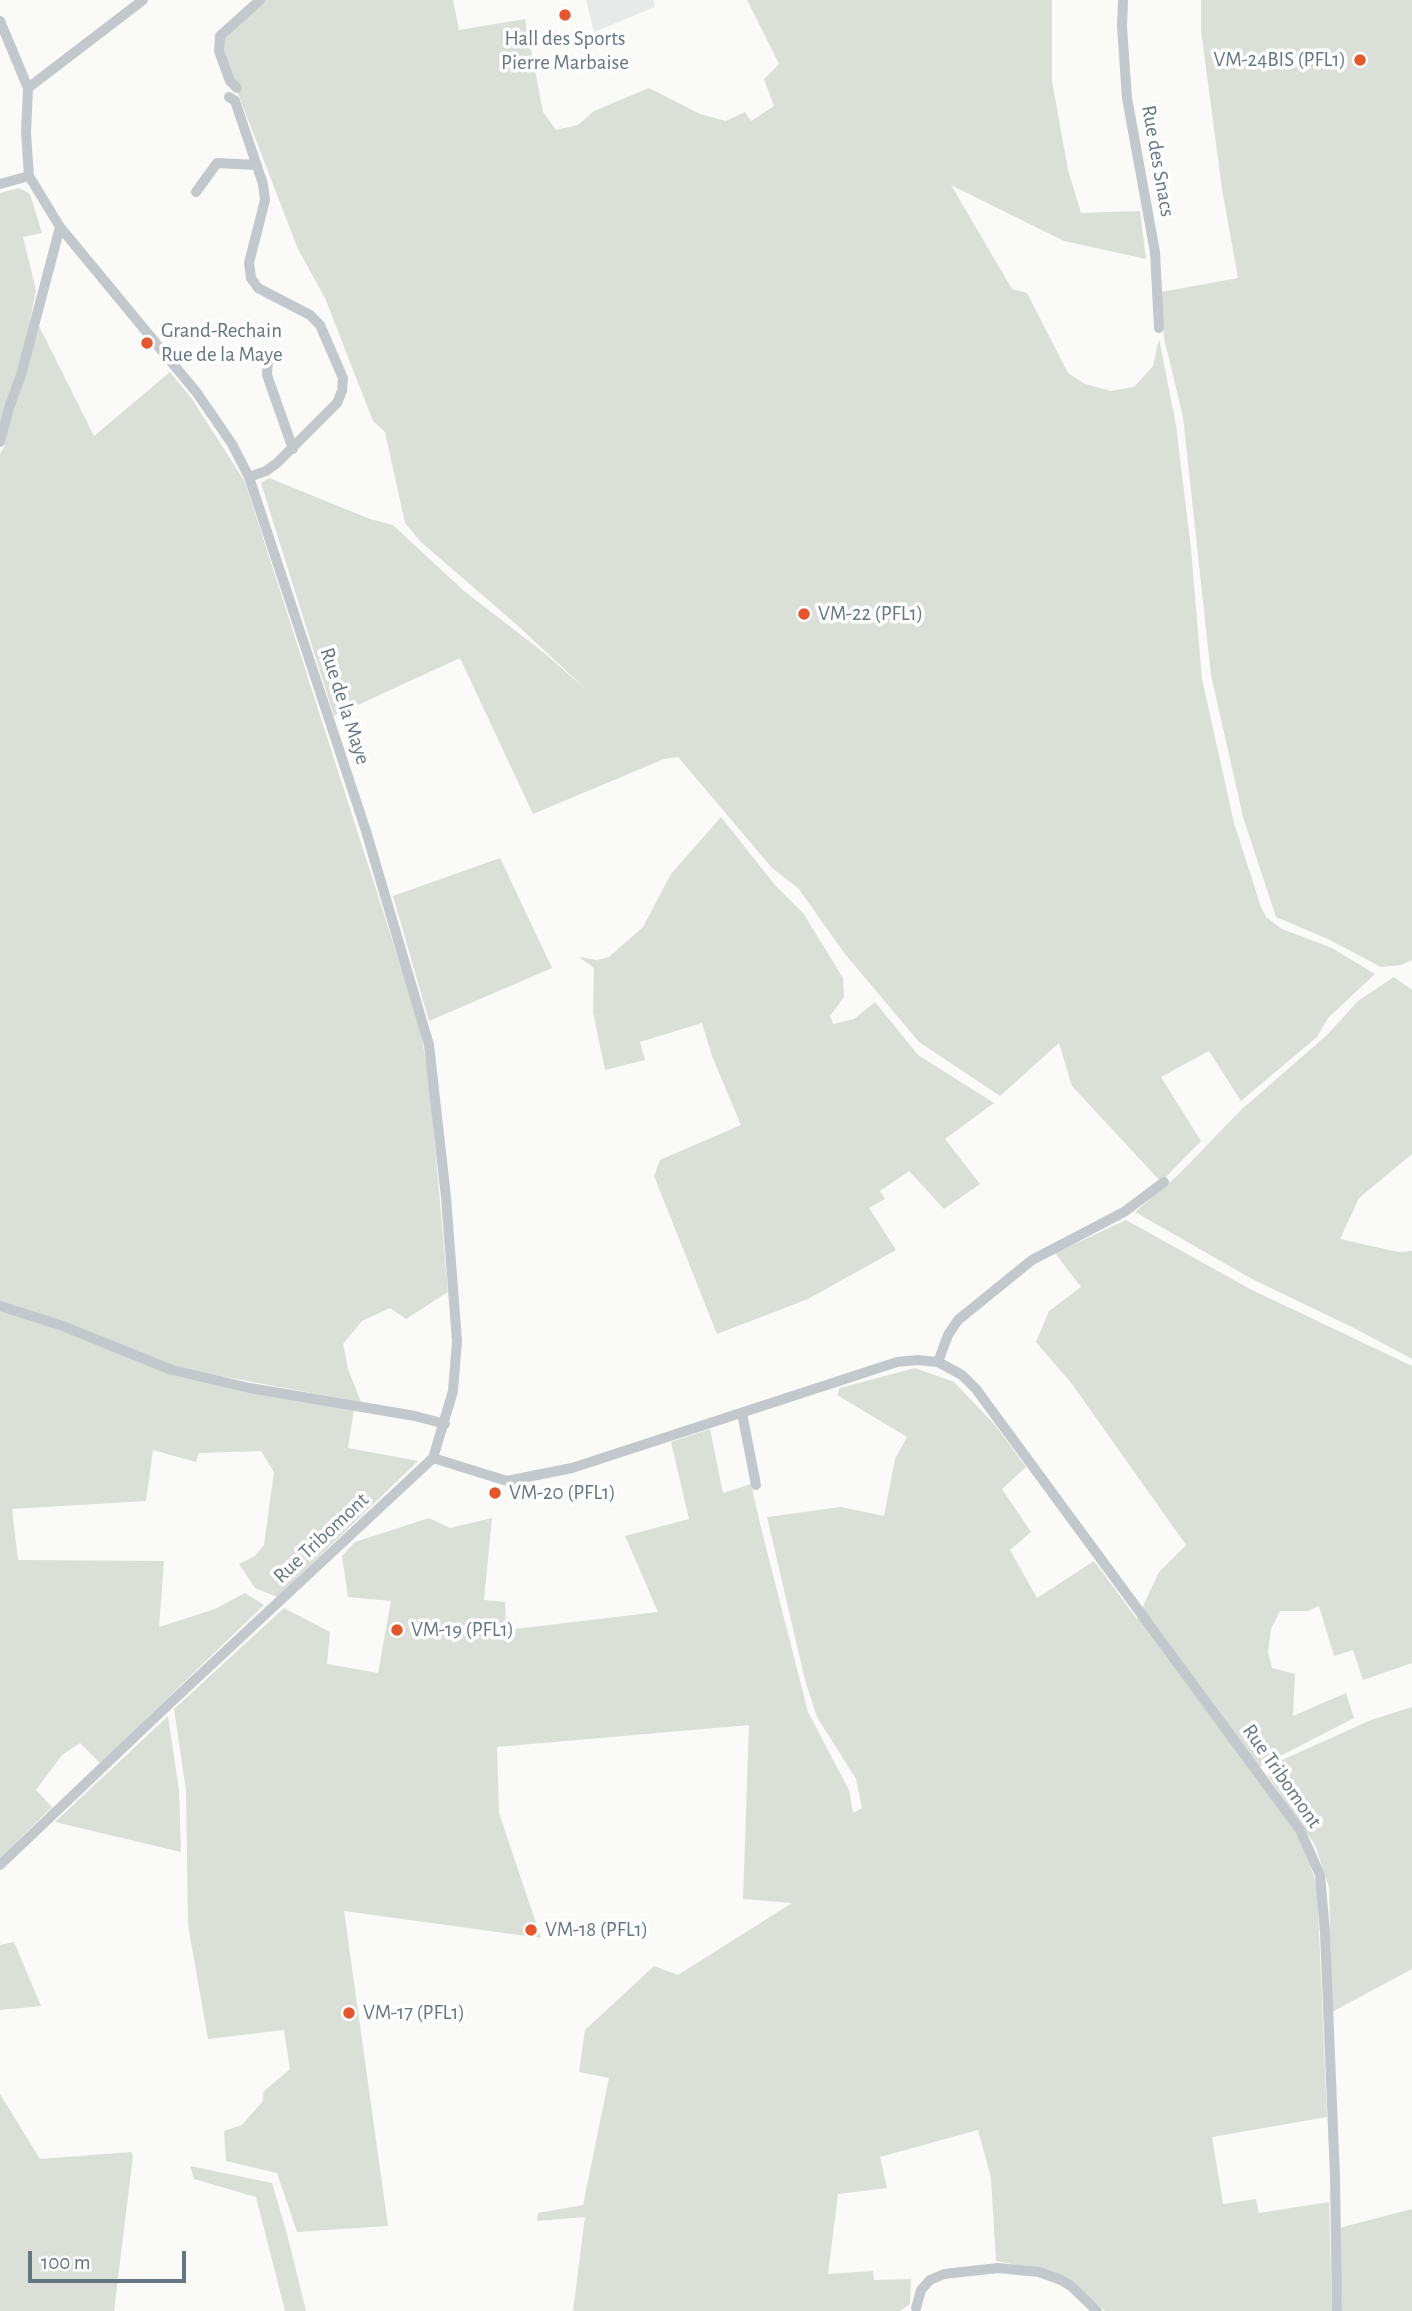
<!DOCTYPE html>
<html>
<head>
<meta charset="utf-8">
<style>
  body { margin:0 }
  #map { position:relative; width:1412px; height:2311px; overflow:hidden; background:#fafaf8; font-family:"Alegreya Sans",sans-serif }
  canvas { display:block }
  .scale { position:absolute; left:28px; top:2251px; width:158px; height:32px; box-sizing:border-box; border:4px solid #657683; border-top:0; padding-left:9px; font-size:21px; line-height:24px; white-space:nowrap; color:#657683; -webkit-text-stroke:5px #fff; paint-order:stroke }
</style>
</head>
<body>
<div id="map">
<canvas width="1412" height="2311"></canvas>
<div class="scale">100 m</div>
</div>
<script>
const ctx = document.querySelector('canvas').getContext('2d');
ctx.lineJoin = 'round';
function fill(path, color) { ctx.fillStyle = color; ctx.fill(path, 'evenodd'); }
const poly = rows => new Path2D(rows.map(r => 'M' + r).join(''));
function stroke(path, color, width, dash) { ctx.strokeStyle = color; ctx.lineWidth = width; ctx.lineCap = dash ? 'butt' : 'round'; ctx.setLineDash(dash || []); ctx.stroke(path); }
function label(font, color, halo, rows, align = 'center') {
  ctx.font = font + ' "Alegreya Sans",sans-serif'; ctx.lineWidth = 7; ctx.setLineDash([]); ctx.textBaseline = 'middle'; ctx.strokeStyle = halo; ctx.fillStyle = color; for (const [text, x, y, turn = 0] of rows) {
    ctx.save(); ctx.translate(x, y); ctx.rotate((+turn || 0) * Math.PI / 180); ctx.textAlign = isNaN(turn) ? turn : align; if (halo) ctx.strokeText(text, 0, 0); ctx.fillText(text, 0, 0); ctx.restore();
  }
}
fill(poly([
  [586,0,653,0,655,7,594,32]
]), '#e8e9e9');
fill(poly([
  [264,0,453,0,459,30,525,19,543,112,556,130,578,125,594,111,649,88,700,114,726,121,745,112,751,121,774,106,764,79,779,64,747,0,1052,0,1052,81,1068,170,1081,213,1140,211,1146,259,1064,241,951,185,1012,289,1027,293,1068,373,1085,384,1111,391,1134,387,1153,366,1159,339,1176,425,1191,549,1202,679,1234,823,1261,907,1266,917,1282,929,1332,948,1375,974,1328,1018,1317,1037,1241,1101,1209,1051,1161,1077,1201,1141,1161,1182,1072,1086,1059,1043,1000,1096,919,1042,845,954,798,888,772,868,678,757,664,759,533,814,460,658,334,716,261,483,269,478,370,519,393,525,464,591,543,652,590,693,517,625,421,542,405,523,385,432,373,421,325,298,298,249,220,47,224,35],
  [1201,0,1412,0,1412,960,1401,965,1381,967,1328,939,1276,917,1243,817,1211,675,1183,417,1164,338,1161,292,1238,278,1222,189,1201,30],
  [19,188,30,194,42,233,23,237,36,290,21,367,0,433,0,193],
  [38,324,94,436,170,372,192,399,245,482,419,1023,429,1079,448,1292,406,1319,390,1308,362,1321,343,1344,348,1369,361,1402,182,1369,0,1303,0,454,4,447,10,419],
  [721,817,775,885,803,913,843,978,844,997,830,1016,833,1024,854,1019,875,1002,918,1055,994,1103,945,1139,980,1184,944,1209,909,1171,880,1191,885,1199,869,1208,896,1250,808,1299,717,1334,654,1176,660,1160,741,1125,712,1056,702,1023,640,1042,645,1060,605,1070,593,1012,594,968,579,957,597,960,609,957,643,927,671,874],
  [500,858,552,968,429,1021,393,896],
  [1394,977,1412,990,1412,1154,1359,1198,1340,1239,1398,1252,1412,1251,1412,1359,1356,1329,1252,1279,1135,1212,1177,1176,1241,1110,1327,1035,1358,1001],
  [1126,1220,1250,1289,1412,1366,1412,1663,1363,1680,1353,1650,1334,1656,1319,1606,1308,1611,1280,1611,1271,1629,1268,1652,1272,1668,1295,1674,1293,1716,1346,1693,1354,1718,1259,1767,1301,1838,1317,1886,1327,2117,1212,2137,1223,2204,1256,2199,1259,2213,1329,2202,1332,2311,1105,2311,1074,2283,1052,2272,996,2261,991,2178,978,2130,880,2157,887,2188,838,2194,828,2274,873,2271,874,2280,911,2279,910,2304,900,2311,573,2311,585,2217,537,2221,538,2213,583,2205,609,2078,579,2072,585,2030,654,1966,678,1975,792,1903,743,1899,749,1725,497,1747,499,1813,541,1938,344,1911,388,2226,297,2232,277,2173,226,2161,224,2131,242,2125,263,2101,263,2092,290,2069,284,2030,208,2039,188,1925,186,1790,174,1709,284,1608,330,1632,327,1664,378,1673,391,1601,348,1597,342,1556,355,1542,429,1518,450,1528,492,1518,484,1600,505,1602,506,1630,658,1612,625,1536,689,1519,671,1442,710,1429,723,1493,751,1484,761,1528,808,1712,849,1790,853,1813,862,1808,856,1779,817,1717,805,1680,767,1517,841,1507,884,1516,895,1459,907,1437,837,1395,840,1388,915,1368,954,1382,995,1425,1026,1467,1002,1489,1031,1532,1010,1550,1037,1598,1094,1561,1137,1619,1159,1572,1186,1545,1072,1384,1036,1342,1049,1311,1081,1287,1055,1253],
  [0,1311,41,1323,176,1376,354,1409,348,1448,418,1461,277,1597,255,1588,239,1564,255,1556,264,1545,274,1472,261,1451,199,1453,196,1462,153,1450,146,1501,12,1509,18,1560,164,1561,159,1627,215,1609,245,1593,264,1605,100,1763,80,1743,62,1755,36,1790,52,1807,0,1858],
  [1412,1707,1412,1969,1332,2012,1329,1887,1315,1845,1268,1776,1271,1765,1371,1720],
  [168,1716,179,1790,181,1852,55,1822],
  [14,1942,41,2006,0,2010,0,1945],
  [0,2094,40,2159,131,2152,133,2156,114,2311,0,2311],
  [190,2166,272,2183,287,2234,306,2311,285,2311,256,2197,194,2179],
  [1412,2209,1412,2311,1342,2311,1339,2228]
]), '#dadfd7');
stroke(poly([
  [1123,0,1122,27,1127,98,1155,252,1159,328],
  [0,21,28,88,26,133,29,176,60,227,197,393,232,444,249,477,366,831,429,1045,446,1197,457,1341,453,1391,433,1458,168,1705,0,1865],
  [28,88,143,0],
  [237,88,230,81,219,51,220,36,260,0],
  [229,97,235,101,263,184,265,200,249,263,251,278,258,288,310,315,320,325,343,378,342,391,337,403,277,463,266,471,249,477],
  [0,184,29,176],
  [196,192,217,163,256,165],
  [268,361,267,375,293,449],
  [0,442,9,408,21,375,60,227],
  [0,1306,60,1325,172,1370,250,1388,415,1416,445,1424],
  [938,1362,948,1335,958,1320,1032,1260,1124,1212,1164,1182],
  [742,1413,756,1485],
  [433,1458,507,1481,572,1468,897,1362,918,1360,938,1362,962,1375,976,1389,1300,1830,1320,1875,1325,1932,1335,2178,1337,2311],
  [916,2308,921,2290,930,2280,944,2274,998,2268,1039,2272,1061,2280,1071,2286,1097,2311]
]), '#c3c8cc', 10);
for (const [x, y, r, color] of [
  [565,15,7,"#e4572e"],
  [1360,60,7,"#e4572e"],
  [147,343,7,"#e4572e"],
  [804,614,7,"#e4572e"],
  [495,1493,7,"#e4572e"],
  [397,1630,7,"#e4572e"],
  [531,1930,7,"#e4572e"],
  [349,2013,7,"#e4572e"]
]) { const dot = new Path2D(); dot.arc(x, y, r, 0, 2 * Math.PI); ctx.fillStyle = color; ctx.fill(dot); stroke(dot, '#fff', 2.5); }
label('21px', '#657683', '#fff', [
  ["Hall des Sports",565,39,"center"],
  ["Pierre Marbaise",565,63,"center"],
  ["VM-24BIS (PFL1)",1346,60,"right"],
  ["Grand-Rechain",161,331],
  ["Rue de la Maye",161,355],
  ["VM-22 (PFL1)",818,614],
  ["VM-20 (PFL1)",509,1493],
  ["VM-19 (PFL1)",411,1630],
  ["VM-18 (PFL1)",545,1930],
  ["VM-17 (PFL1)",363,2013]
], 'left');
label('21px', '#657683', '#fff', [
  ["Rue des Snacs",1158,161,80],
  ["Rue de la Maye",345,706,72],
  ["Rue Tribomont",321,1538,-43],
  ["Rue Tribomont",1282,1776,55]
]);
</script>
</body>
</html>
